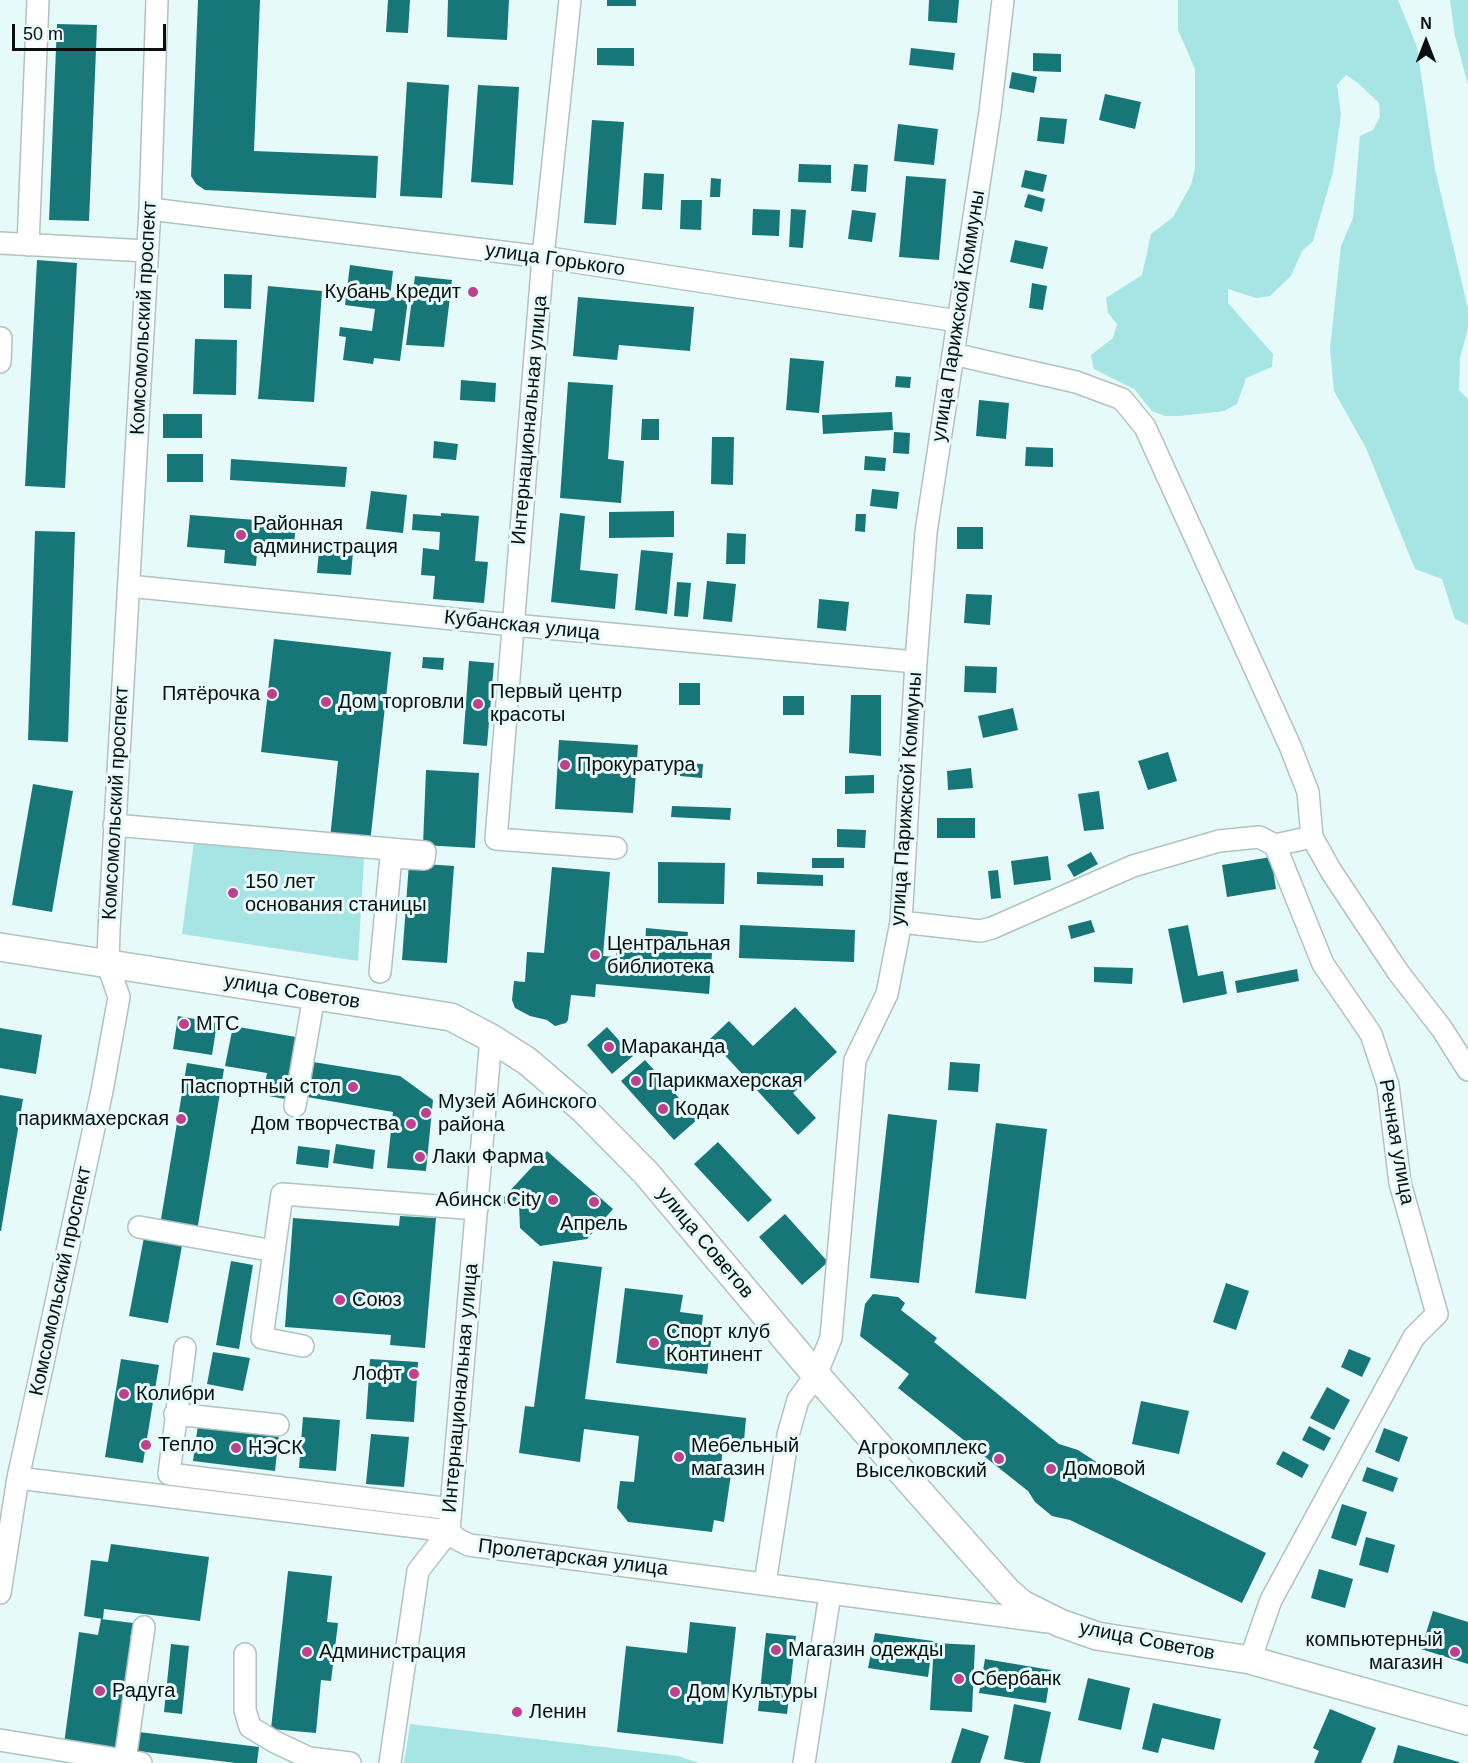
<!DOCTYPE html>
<html>
<head>
<meta charset="utf-8">
<style>
  body { margin:0 }
  #map { position:relative; width:1468px; height:1763px; overflow:hidden; background:#e7fafa; font-family:Helvetica,sans-serif }
  canvas { display:block }
  .north { position:absolute; left:1396px; top:12px; width:60px; height:60px; -webkit-text-stroke:4px #e7fafa; paint-order:stroke; rotate:0deg; font-size:16px; font-weight:700; line-height:24px; text-align:center; color:#0a1010 }
  .north::after { content:''; display:block; margin:auto; width:21px; height:27px; background:#0a1010; clip-path:polygon(50% 0,100% 100%,50% 72%,0 100%) }
  .scale { position:absolute; left:12px; top:24px; width:154px; height:27px; box-sizing:border-box; border:3px solid #0a1010; border-top:0; padding-left:8px; font-size:18px; line-height:21px; white-space:nowrap; color:#0a1010; -webkit-text-stroke:4px #e7fafa; paint-order:stroke }
</style>
</head>
<body>
<div id="map">
<canvas width="1468" height="1763"></canvas>
<div class="north">N</div>
<div class="scale">50 m</div>
</div>
<script>
const ctx = document.querySelector('canvas').getContext('2d');
ctx.lineJoin = 'round';
function fill(path, color) { ctx.fillStyle = color; ctx.fill(path, 'evenodd'); }
const poly = rows => new Path2D(rows.map(r => 'M' + r).join(''));
function stroke(path, color, width, dash) { ctx.strokeStyle = color; ctx.lineWidth = width; ctx.lineCap = dash ? 'butt' : 'round'; ctx.setLineDash(dash || []); ctx.stroke(path); }
function label(font, color, halo, rows, align = 'center') {
  ctx.font = font + ' Helvetica,sans-serif'; ctx.lineWidth = 6; ctx.setLineDash([]); ctx.textBaseline = 'middle'; ctx.strokeStyle = halo; ctx.fillStyle = color; for (const [text, x, y, turn = 0] of rows) {
    ctx.save(); ctx.translate(x, y); ctx.rotate((+turn || 0) * Math.PI / 180); ctx.textAlign = isNaN(turn) ? turn : align; if (halo) ctx.strokeText(text, 0, 0); ctx.fillText(text, 0, 0); ctx.restore();
  }
}
fill(poly([
  [1178,0,1398,0,1417,47,1435,169,1468,309,1468,328,1460,358,1459,390,1468,399,1468,625,1455,619,1442,579,1415,569,1366,448,1334,391,1330,349,1341,246,1353,218,1360,136,1373,130,1380,117,1379,103,1358,83,1346,75,1337,85,1341,114,1333,172,1313,241,1302,251,1291,276,1270,296,1256,298,1228,289,1228,303,1273,354,1272,367,1246,378,1237,404,1224,411,1180,416,1165,416,1152,411,1134,389,1094,369,1091,355,1113,338,1117,324,1108,313,1106,298,1142,275,1151,234,1173,217,1191,185,1195,169,1195,69,1178,30],
  [1450,0,1468,0,1468,85,1455,36],
  [194,842,364,858,358,961,182,934],
  [410,1724,678,1756,699,1763,404,1763]
]), '#a7e4e4');
fill(poly([
  [198,0,260,0,254,151,378,156,376,198,205,190,196,184,191,176],
  [388,0,410,0,408,33,386,32],
  [448,0,509,0,507,40,447,37],
  [607,0,636,0,636,6,607,6],
  [929,0,959,0,957,23,928,21],
  [57,24,97,25,89,221,49,220],
  [597,48,634,48,634,66,597,65],
  [911,48,955,53,953,70,909,65],
  [1033,53,1061,54,1061,72,1033,71],
  [1012,72,1037,77,1034,93,1009,88],
  [407,82,449,85,442,198,400,196],
  [478,85,519,87,513,185,471,182],
  [1105,94,1141,102,1135,129,1099,120],
  [1040,117,1067,119,1064,144,1037,141],
  [592,120,624,122,616,225,584,223],
  [898,124,938,129,934,165,894,161],
  [799,164,831,165,831,183,798,182],
  [854,164,868,165,866,192,851,191],
  [1025,170,1047,175,1043,192,1021,187],
  [644,173,664,174,662,210,642,209],
  [906,176,946,179,939,260,899,257],
  [711,178,721,179,720,197,710,197],
  [1028,194,1045,199,1042,212,1024,207],
  [681,200,702,200,701,230,680,229],
  [753,209,780,210,779,236,752,235],
  [791,209,806,210,803,248,789,247],
  [852,210,876,213,872,242,848,239],
  [1015,240,1048,247,1043,269,1010,262],
  [37,260,77,263,65,488,25,486],
  [350,265,393,271,390,297,408,299,400,361,374,358,373,364,343,360,346,337,339,336,340,327,372,331,375,309,345,305],
  [224,274,252,275,251,309,224,308],
  [415,276,452,280,444,347,406,345],
  [1032,283,1047,286,1043,310,1029,308],
  [268,286,322,291,314,402,258,399],
  [578,297,694,307,690,351,619,345,617,360,573,356],
  [195,339,237,340,236,395,193,394],
  [790,358,824,361,819,413,786,410],
  [896,376,911,377,910,388,895,387],
  [461,380,496,383,495,402,460,400],
  [568,382,613,385,608,459,624,461,621,503,560,498],
  [979,400,1009,403,1006,439,976,436],
  [892,412,893,430,823,434,822,415],
  [163,414,202,414,202,438,163,438],
  [642,419,659,419,659,440,641,440],
  [894,432,910,433,909,454,893,453],
  [712,437,734,437,733,485,711,484],
  [434,441,458,444,456,460,433,458],
  [1026,447,1053,448,1053,467,1025,466],
  [167,454,203,454,203,482,167,482],
  [865,456,886,458,885,471,864,470],
  [231,459,347,467,345,487,230,480],
  [872,489,899,492,897,509,870,506],
  [371,491,407,495,403,533,366,529],
  [674,511,674,537,609,538,609,512],
  [441,513,479,516,475,561,488,562,484,603,433,599,435,576,421,575,423,548,439,550,440,532,412,530,413,514,441,516],
  [560,513,585,516,580,570,618,574,615,609,551,602],
  [856,514,866,514,865,532,855,531],
  [190,515,296,523,293,556,257,553,256,566,224,563,225,550,187,547],
  [957,527,983,527,983,549,957,549],
  [35,531,75,532,68,742,28,740],
  [727,533,746,534,745,564,726,564],
  [319,550,353,552,351,575,317,573],
  [641,550,673,553,667,614,635,610],
  [707,581,736,584,732,622,703,619],
  [677,582,691,583,688,617,674,616],
  [966,594,992,595,990,625,964,623],
  [819,599,849,602,846,631,817,628],
  [274,639,391,652,370,843,330,839,338,761,261,752],
  [423,657,444,658,443,670,422,668],
  [469,661,494,663,487,746,463,744],
  [965,666,997,667,996,693,964,692],
  [679,683,700,683,700,705,679,705],
  [851,695,881,695,881,756,849,753],
  [783,696,804,696,804,715,783,715],
  [1013,708,1018,730,983,738,978,716],
  [559,740,638,745,633,813,555,809],
  [1168,752,1177,781,1148,790,1138,761],
  [681,763,703,764,702,778,680,776],
  [971,768,973,788,948,790,947,771],
  [426,770,479,773,475,848,423,845],
  [874,775,874,793,845,794,845,776],
  [33,784,73,791,52,912,12,905],
  [1099,791,1104,829,1084,831,1078,794],
  [672,806,731,808,730,820,671,817],
  [937,818,975,818,975,838,937,838],
  [837,829,866,830,865,848,837,847],
  [1091,852,1098,864,1074,877,1067,865],
  [1048,856,1051,880,1014,885,1011,861],
  [1271,857,1276,889,1227,897,1222,865],
  [812,858,844,858,844,868,812,868],
  [658,862,725,863,724,904,658,903],
  [409,863,454,866,447,963,402,960],
  [552,867,610,872,603,956,616,957,617,946,645,948,646,928,688,932,686,951,712,953,709,994,596,984,595,997,571,995,568,1020,566,1023,555,1026,547,1020,530,1016,515,1008,512,1000,514,981,525,982,527,952,544,953],
  [998,870,1001,898,991,899,988,871],
  [757,872,823,875,823,886,757,884],
  [1091,920,1095,932,1071,939,1068,926],
  [740,925,855,930,854,962,739,958],
  [1188,925,1198,976,1223,971,1227,994,1183,1003,1168,929],
  [1094,967,1133,968,1132,984,1094,982],
  [1297,969,1299,981,1237,993,1235,981],
  [795,1007,837,1052,793,1093,816,1118,798,1135,710,1039,729,1021,753,1046],
  [178,1016,217,1023,212,1055,173,1049],
  [233,1026,296,1037,285,1099,263,1095,267,1073,225,1066],
  [607,1027,633,1056,612,1074,587,1045],
  [0,1028,42,1035,36,1074,0,1068],
  [645,1060,698,1119,674,1140,621,1081],
  [313,1062,400,1076,433,1100,426,1171,387,1168,393,1112,307,1097],
  [950,1062,980,1064,978,1092,948,1090],
  [187,1063,224,1069,197,1231,160,1225],
  [0,1095,23,1099,1,1231,0,1231],
  [888,1114,937,1120,919,1283,870,1278],
  [996,1123,1047,1129,1026,1299,975,1293],
  [718,1142,772,1200,748,1222,694,1164],
  [336,1144,375,1150,373,1169,333,1163],
  [298,1146,330,1150,328,1168,296,1164],
  [547,1151,613,1209,587,1239,540,1246,520,1228,519,1204,508,1206,504,1203,504,1197],
  [785,1214,828,1262,802,1285,759,1237],
  [400,1216,436,1218,425,1348,390,1345,391,1335,285,1327,293,1218,399,1226],
  [145,1232,183,1240,168,1323,129,1316],
  [231,1261,253,1265,239,1349,216,1345],
  [553,1261,602,1267,585,1399,746,1418,744,1441,724,1439,720,1473,731,1474,724,1522,714,1520,712,1532,628,1522,617,1508,620,1481,634,1482,639,1436,584,1429,580,1462,519,1453,525,1406,534,1407],
  [1226,1283,1249,1291,1236,1330,1213,1322],
  [625,1288,683,1295,680,1312,703,1315,701,1333,712,1334,707,1374,616,1363],
  [873,1294,898,1297,905,1303,901,1310,937,1338,934,1342,1059,1444,1078,1450,1098,1463,1107,1475,1266,1553,1242,1603,1070,1520,1052,1516,1035,1502,1028,1491,898,1388,909,1374,860,1336,865,1304],
  [1349,1349,1371,1358,1362,1377,1341,1367],
  [213,1352,250,1358,243,1391,207,1384],
  [121,1359,159,1365,143,1463,105,1457],
  [370,1359,418,1362,414,1422,366,1419],
  [1327,1387,1350,1400,1334,1430,1310,1418],
  [1141,1401,1189,1411,1179,1454,1132,1444],
  [303,1417,340,1420,336,1471,299,1468],
  [198,1425,279,1435,275,1471,193,1461],
  [1309,1426,1331,1438,1324,1451,1302,1440],
  [1384,1428,1408,1437,1399,1462,1375,1452],
  [371,1434,409,1437,404,1487,366,1484],
  [1283,1451,1309,1465,1302,1478,1276,1464],
  [1367,1467,1398,1478,1393,1492,1362,1481],
  [1342,1504,1367,1512,1356,1546,1331,1538],
  [1366,1537,1395,1545,1388,1573,1359,1565],
  [111,1544,209,1557,200,1621,104,1609,103,1619,84,1616,91,1560,108,1562],
  [1319,1569,1353,1579,1345,1608,1311,1598],
  [288,1571,332,1576,327,1622,338,1623,331,1681,321,1680,316,1733,271,1729],
  [1433,1611,1468,1622,1468,1664,1421,1649],
  [101,1619,133,1623,130,1639,136,1639,121,1751,64,1744,79,1632,98,1635],
  [690,1622,736,1627,723,1744,617,1732,626,1646,687,1653],
  [766,1633,796,1636,787,1714,758,1711],
  [875,1633,933,1641,928,1677,868,1668],
  [934,1643,975,1645,972,1712,930,1710],
  [171,1644,189,1646,182,1714,164,1712],
  [985,1659,1051,1670,1046,1703,979,1693],
  [1088,1678,1130,1688,1121,1730,1078,1720],
  [1153,1703,1221,1719,1214,1750,1162,1738,1158,1753,1142,1749],
  [1014,1704,1051,1712,1040,1763,1026,1763,1004,1759],
  [1330,1709,1376,1728,1361,1763,1314,1763,1319,1751,1313,1748],
  [962,1728,989,1736,980,1763,951,1763],
  [139,1732,259,1747,257,1763,236,1763,137,1751],
  [1398,1745,1459,1762,1459,1763,1393,1763]
]), '#177677');
const minor = poly([
  [570,0,543,257,496,839,616,848],
  [150,209,543,257,958,321],
  [0,243,147,251],
  [28,245,38,0],
  [953,354,1076,382,1122,399,1145,427,1290,746,1308,792,1312,837,1331,871,1398,972,1442,1029,1468,1070],
  [0,362,1,338],
  [129,586,513,625,916,662],
  [114,825,425,852,424,859,391,857,380,972],
  [1275,845,1312,837],
  [901,922,981,931,992,928,1133,866,1219,841,1259,837,1275,845,1323,964,1371,1034,1388,1085,1400,1183,1437,1314,1414,1337,1271,1600,1250,1660],
  [295,1106,314,996],
  [139,1227,274,1251],
  [303,1346,262,1338,282,1194,477,1209],
  [185,1348,169,1474,451,1509],
  [175,1414,278,1425],
  [18,1478,449,1531,457,1539,469,1545,1048,1622],
  [765,1583,788,1435,798,1400,816,1375,831,1338,855,1060,887,994,901,922,916,662,926,532,990,112,1003,0],
  [0,1593,18,1478,102,1091,119,997,108,965,109,930,150,209,157,0],
  [245,1654,245,1710,250,1727,275,1742,309,1758,350,1763],
  [0,1740,141,1763],
  [125,1760,144,1627],
  [390,1763,418,1571,449,1531,491,1038],
  [804,1763,830,1594]
]);
const major = poly([
  [0,947,451,1017,491,1038,527,1061,583,1109,646,1173,816,1375,1007,1591,1022,1604,1060,1623,1097,1636,1250,1660,1468,1721]
]);
stroke(minor, '#b0c2c2', 24);
stroke(major, '#b0c2c2', 30);
stroke(minor, '#fff', 21);
stroke(major, '#fff', 27);
for (const [x, y, r, color] of [
  [473,292,6,"#be408e"],
  [241,535,6,"#be408e"],
  [272,694,6,"#be408e"],
  [326,702,6,"#be408e"],
  [478,704,6,"#be408e"],
  [565,765,6,"#be408e"],
  [233,893,6,"#be408e"],
  [595,955,6,"#be408e"],
  [184,1024,6,"#be408e"],
  [609,1047,6,"#be408e"],
  [636,1081,6,"#be408e"],
  [353,1087,6,"#be408e"],
  [663,1109,6,"#be408e"],
  [426,1113,6,"#be408e"],
  [181,1119,6,"#be408e"],
  [411,1124,6,"#be408e"],
  [420,1157,6,"#be408e"],
  [553,1200,6,"#be408e"],
  [594,1202,6,"#be408e"],
  [340,1300,6,"#be408e"],
  [654,1343,6,"#be408e"],
  [414,1374,6,"#be408e"],
  [124,1394,6,"#be408e"],
  [146,1445,6,"#be408e"],
  [236,1448,6,"#be408e"],
  [679,1457,6,"#be408e"],
  [999,1459,6,"#be408e"],
  [1051,1469,6,"#be408e"],
  [776,1650,6,"#be408e"],
  [307,1652,6,"#be408e"],
  [1455,1652,6,"#be408e"],
  [959,1679,6,"#be408e"],
  [100,1691,6,"#be408e"],
  [675,1692,6,"#be408e"],
  [517,1712,6,"#be408e"]
]) { const dot = new Path2D(); dot.arc(x, y, r, 0, 2 * Math.PI); ctx.fillStyle = color; ctx.fill(dot); stroke(dot, '#e7fafa', 2); }
label('20px', '#0a1010', '#e7fafa', [
  ["улица Горького",555,260,8],
  ["улица Парижской Коммуны",959,316,-81],
  ["Комсомольский проспект",144,318,-87],
  ["Интернациональная улица",530,420,-85],
  ["Кубанская улица",522,626,6],
  ["улица Парижской Коммуны",907,799,-86],
  ["Комсомольский проспект",116,803,-87],
  ["улица Советов",292,992,9],
  ["Речная улица",1396,1142,80],
  ["улица Советов",705,1243,50],
  ["Комсомольский проспект",61,1281,-78],
  ["Интернациональная улица",461,1388,-85],
  ["Пролетарская улица",573,1558,7],
  ["улица Советов",1147,1641,11]
]);
label('20px', '#0a1010', '#e7fafa', [
  ["Кубань Кредит",461,292,"right"],
  ["Районная",253,524],
  ["администрация",253,547],
  ["Первый центр",490,692],
  ["красоты",490,715],
  ["Пятёрочка",260,694,"right"],
  ["Дом торговли",338,702],
  ["Прокуратура",577,765],
  ["150 лет",245,882],
  ["основания станицы",245,905],
  ["Центральная",607,944],
  ["библиотека",607,967],
  ["МТС",196,1024],
  ["Мараканда",621,1047],
  ["Парикмахерская",648,1081],
  ["Паспортный стол",341,1087,"right"],
  ["Музей Абинского",438,1102],
  ["района",438,1125],
  ["Кодак",675,1109],
  ["парикмахерская",169,1119,"right"],
  ["Дом творчества",399,1124,"right"],
  ["Лаки Фарма",432,1157],
  ["Абинск City",541,1200,"right"],
  ["Апрель",594,1224,"center"],
  ["Союз",352,1300],
  ["Спорт клуб",666,1332],
  ["Континент",666,1355],
  ["Лофт",402,1374,"right"],
  ["Колибри",136,1394],
  ["Тепло",158,1445],
  ["Мебельный",691,1446],
  ["магазин",691,1469],
  ["НЭСК",248,1448],
  ["Агрокомплекс",987,1448,"right"],
  ["Выселковский",987,1471,"right"],
  ["Домовой",1063,1469],
  ["компьютерный",1443,1640,"right"],
  ["магазин",1443,1663,"right"],
  ["Магазин одежды",788,1650],
  ["Администрация",319,1652],
  ["Сбербанк",971,1679],
  ["Радуга",112,1691],
  ["Дом Культуры",687,1692],
  ["Ленин",529,1712]
], 'left');
</script>
</body>
</html>
